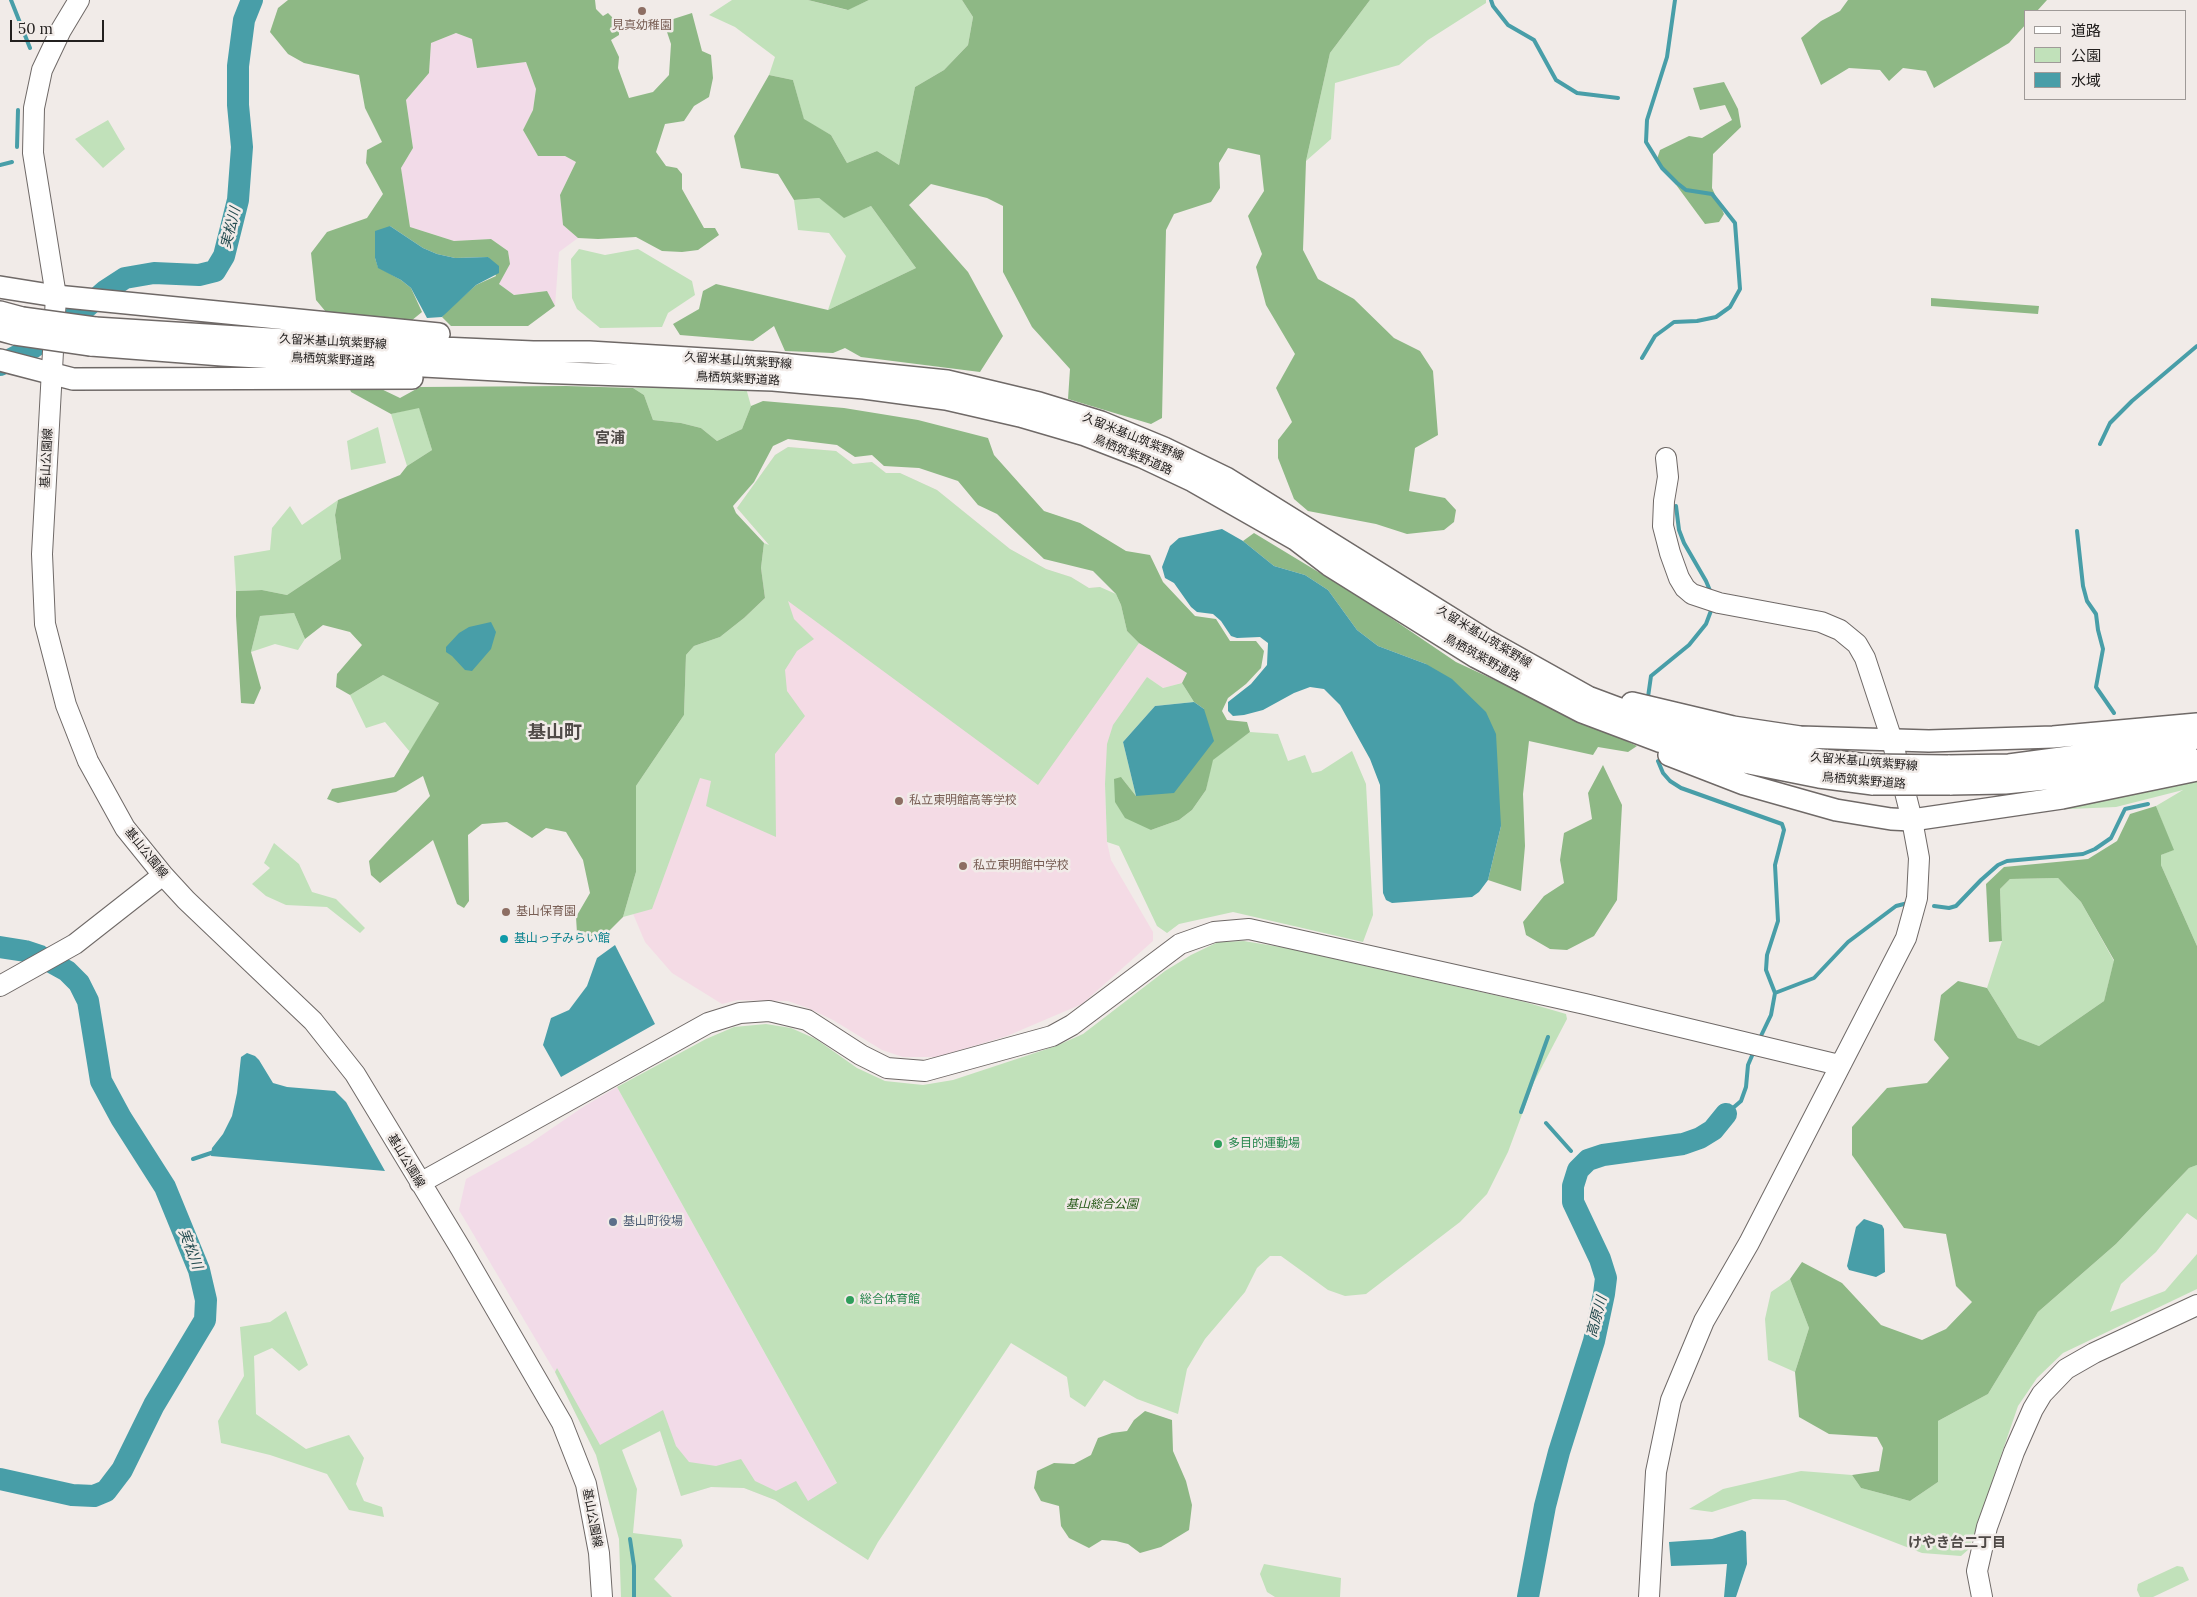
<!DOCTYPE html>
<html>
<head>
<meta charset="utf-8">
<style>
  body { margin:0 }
  #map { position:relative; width:2197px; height:1597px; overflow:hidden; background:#f1ebe8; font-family:Lora,"Noto Sans JP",serif }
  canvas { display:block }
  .legend { position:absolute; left:2024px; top:10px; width:162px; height:90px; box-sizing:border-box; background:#f1ebe8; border:1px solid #9f9a98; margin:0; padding:6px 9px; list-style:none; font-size:15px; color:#23201f }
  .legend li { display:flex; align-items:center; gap:10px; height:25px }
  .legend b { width:25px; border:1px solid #9f9a98 }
  .scale { position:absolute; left:10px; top:20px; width:94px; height:22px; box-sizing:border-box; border:2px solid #23201f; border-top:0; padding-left:6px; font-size:15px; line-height:18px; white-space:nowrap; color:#23201f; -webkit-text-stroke:4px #f1ebe8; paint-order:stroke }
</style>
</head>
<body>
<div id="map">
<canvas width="2197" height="1597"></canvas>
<ul class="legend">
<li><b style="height:6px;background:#fff"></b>道路</li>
<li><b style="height:14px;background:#c1e1ba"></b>公園</li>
<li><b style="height:14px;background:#489ea8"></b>水域</li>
</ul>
<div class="scale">50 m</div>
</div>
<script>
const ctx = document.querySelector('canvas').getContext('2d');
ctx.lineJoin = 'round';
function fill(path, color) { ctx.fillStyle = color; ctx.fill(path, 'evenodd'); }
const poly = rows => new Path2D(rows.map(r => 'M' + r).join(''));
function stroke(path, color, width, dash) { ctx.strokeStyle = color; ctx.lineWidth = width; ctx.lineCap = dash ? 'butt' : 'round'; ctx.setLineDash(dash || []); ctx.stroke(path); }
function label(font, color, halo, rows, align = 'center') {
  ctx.font = font + ' Lora,"Noto Sans JP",serif'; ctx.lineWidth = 5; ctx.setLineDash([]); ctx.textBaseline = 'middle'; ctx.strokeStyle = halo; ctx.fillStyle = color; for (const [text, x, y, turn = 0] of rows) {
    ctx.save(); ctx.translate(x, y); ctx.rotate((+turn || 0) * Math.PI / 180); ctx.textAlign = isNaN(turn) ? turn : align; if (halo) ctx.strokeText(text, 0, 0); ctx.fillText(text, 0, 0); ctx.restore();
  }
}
fill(poly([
  [456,33,472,39,477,68,526,62,536,89,533,110,523,130,538,156,565,156,576,162,560,195,563,225,578,238,559,252,555,306,546,291,514,295,499,284,510,264,508,251,491,239,454,241,410,227,401,168,413,148,406,100,429,73,431,43],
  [617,1087,863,1530,868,1560,775,1500,744,1488,711,1487,681,1496,660,1431,621,1450,596,1455,555,1372,459,1210,466,1179,529,1144,583,1107]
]), '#f2dbe8');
fill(poly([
  [788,447,836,451,853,464,872,462,886,473,900,473,937,490,1010,549,1046,569,1071,577,1089,588,1100,587,1127,631,1139,643,1187,673,1182,683,1163,688,1147,677,1105,784,1107,842,1111,860,1153,932,1153,941,1082,1004,1007,1036,937,1057,903,1057,882,1050,833,1020,808,1008,788,1001,738,1000,722,1004,672,973,645,942,631,909,770,546,737,508,775,455]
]), '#f4dbe5');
fill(poly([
  [732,0,808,0,847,10,869,0,962,0,973,17,968,45,944,70,915,87,899,165,877,151,847,163,831,135,804,120,793,80,769,75,775,57,735,27,709,15],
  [1370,0,1486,0,1486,3,1428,40,1399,65,1335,83,1331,139,1306,161,1330,53],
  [108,120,125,149,103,168,75,139],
  [819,198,844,217,871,206,916,268,828,310,846,256,829,233,798,230,794,200],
  [579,249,605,255,638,249,692,281,695,295,668,313,662,327,600,328,577,309,572,298,571,259],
  [665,385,746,388,751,406,742,429,717,441,701,428,681,423,653,420,644,395,633,388],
  [419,407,432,450,407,466,391,414],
  [378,427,386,463,351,470,347,441],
  [788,447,836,451,853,464,872,462,886,473,900,473,937,490,1010,549,1046,569,1071,577,1089,588,1100,587,1116,594,1121,605,1127,631,1139,643,1038,785,788,601,794,619,814,639,797,651,785,670,787,691,805,716,775,754,776,837,706,806,711,781,700,778,652,909,623,917,636,872,636,786,684,715,686,655,694,646,720,637,744,618,765,598,761,568,764,543,769,545,737,508,775,455],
  [338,500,335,515,341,559,287,595,262,590,236,591,234,556,270,550,272,528,290,506,302,525],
  [294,613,305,639,298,650,275,644,251,652,260,616],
  [383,675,439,703,410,752,385,722,366,728,350,695],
  [1147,677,1163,688,1182,683,1194,702,1155,706,1123,742,1136,796,1121,777,1151,830,1179,820,1192,810,1206,790,1212,760,1250,732,1278,734,1288,761,1305,755,1312,773,1321,771,1352,751,1366,784,1373,915,1363,942,1233,912,1179,924,1167,933,1157,926,1119,846,1107,842,1105,784,1107,744,1113,725],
  [2197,776,2197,946,2161,865,2161,855,2173,850,2156,806,2183,790,2116,807,2023,811],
  [274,843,299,864,312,892,336,899,365,928,360,933,327,907,286,905,266,896,252,884,270,868,264,863],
  [2058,878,2081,902,2114,961,2104,1001,2039,1046,2018,1038,1987,988,2002,941,2000,889,2010,879],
  [1244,941,1286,948,1525,1002,1566,1014,1567,1019,1534,1082,1508,1152,1487,1194,1460,1222,1366,1294,1345,1296,1328,1290,1281,1256,1270,1256,1257,1268,1245,1292,1205,1339,1187,1369,1178,1414,1137,1399,1104,1380,1085,1407,1070,1397,1067,1377,1011,1343,878,1542,868,1560,775,1500,744,1488,711,1487,681,1496,660,1431,622,1450,637,1489,633,1533,681,1539,683,1546,654,1579,672,1597,621,1597,619,1539,596,1455,555,1372,557,1368,600,1445,663,1410,676,1446,689,1462,716,1466,741,1459,755,1481,776,1491,796,1481,808,1501,837,1483,617,1087,706,1039,734,1027,766,1024,791,1028,816,1039,857,1068,885,1081,923,1085,953,1080,1056,1046,1083,1034,1165,971,1191,955,1218,942],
  [2197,1165,2197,1220,2187,1213,2156,1252,2121,1284,2110,1312,2165,1291,2197,1254,2197,1289,2063,1353,2037,1378,2018,1406,1969,1549,1961,1556,1922,1553,1785,1500,1753,1499,1712,1512,1689,1509,1723,1489,1801,1471,1852,1475,1861,1488,1910,1501,1938,1482,1938,1421,1988,1394,2038,1312,2116,1244,2189,1168],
  [1790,1279,1809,1328,1795,1372,1768,1360,1765,1319,1771,1292],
  [286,1311,308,1365,299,1371,272,1348,254,1356,256,1414,306,1449,349,1435,364,1458,356,1484,364,1501,382,1507,384,1517,349,1510,327,1474,270,1455,221,1443,218,1421,244,1376,240,1327,270,1322],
  [1264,1564,1341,1578,1340,1597,1275,1597,1267,1592,1260,1574],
  [2177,1566,2183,1567,2189,1580,2153,1597,2140,1597,2137,1590,2138,1584]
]), '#c1e1ba');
fill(poly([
  [288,0,595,0,596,9,603,16,608,13,615,20,619,28,619,35,611,40,619,57,618,68,629,98,653,92,669,75,671,44,666,29,667,21,692,13,702,51,711,55,713,78,709,97,694,106,684,121,665,124,656,152,666,166,677,168,682,174,682,189,704,228,715,228,719,235,698,250,682,252,662,251,636,237,598,239,578,238,563,225,560,195,576,162,565,156,538,156,523,130,533,110,536,89,526,62,477,68,472,39,456,33,431,43,429,73,406,100,413,148,401,168,410,227,454,241,491,239,508,251,510,264,499,284,514,295,547,291,555,306,528,326,451,326,442,317,446,312,476,285,496,276,488,257,455,258,437,254,423,248,390,226,375,258,378,267,401,280,411,288,422,312,411,321,326,312,316,300,311,253,327,232,367,218,383,194,366,163,367,150,382,142,365,108,359,75,304,63,288,54,270,32,278,8],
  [808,0,869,0,848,10],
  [962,0,1370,0,1330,53,1306,161,1303,250,1318,279,1354,299,1394,338,1420,351,1433,371,1438,435,1415,448,1409,491,1445,498,1456,510,1454,522,1444,530,1407,534,1376,524,1308,511,1294,499,1278,458,1278,440,1292,422,1276,388,1295,354,1266,305,1256,267,1262,254,1248,216,1264,191,1260,155,1228,148,1219,163,1220,188,1211,202,1174,214,1166,230,1162,418,1151,424,1068,399,1070,369,1032,327,1003,272,1003,206,987,198,931,184,909,205,968,272,1003,336,980,372,861,357,845,348,833,353,785,351,774,326,753,341,680,335,673,324,699,309,703,291,716,284,828,310,916,268,871,206,844,218,819,198,794,200,778,174,741,168,734,136,769,75,793,80,804,119,831,135,847,163,877,151,899,165,915,87,944,70,968,45,973,17],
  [1848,0,2047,0,2037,11,2026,11,2026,24,2009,43,1934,88,1926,71,1903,68,1889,81,1880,70,1849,68,1821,85,1801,38,1821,21,1840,11],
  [1724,82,1738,109,1741,127,1713,154,1712,188,1724,214,1719,222,1705,224,1657,159,1660,150,1689,136,1702,138,1732,120,1725,105,1700,110,1693,88],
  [1931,298,2039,306,2038,314,1931,306],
  [348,385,375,386,400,398,420,387,566,386,633,388,644,395,653,420,681,423,701,428,717,441,742,429,751,406,763,401,844,408,918,420,988,438,994,455,1044,511,1080,523,1126,551,1150,555,1163,582,1195,616,1216,619,1230,641,1256,641,1264,651,1261,668,1246,684,1228,698,1222,711,1227,720,1247,722,1250,732,1213,760,1206,790,1192,810,1179,820,1151,830,1125,818,1115,802,1114,779,1121,777,1136,796,1204,709,1194,702,1182,683,1187,673,1139,643,1127,631,1121,605,1116,594,1093,571,1044,559,997,514,978,505,958,481,919,468,884,466,872,455,855,457,837,445,788,439,773,446,754,482,733,506,736,513,764,543,761,568,765,598,744,618,720,637,694,646,686,655,684,715,636,786,636,872,623,917,602,938,586,940,577,933,576,917,590,893,583,860,566,832,546,828,532,838,507,822,482,824,468,835,469,901,464,908,457,904,433,840,380,883,371,875,369,861,430,796,423,776,396,792,338,803,327,799,332,789,394,777,439,703,383,675,350,695,336,687,337,674,362,645,350,632,323,625,305,639,294,613,260,616,251,652,261,688,254,704,241,703,236,616,236,591,262,590,287,595,341,559,335,515,338,500,400,475,407,466,432,450,419,408,391,414,351,392],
  [1254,533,1363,599,1456,662,1637,746,1628,752,1598,747,1593,755,1529,741,1523,794,1525,846,1521,891,1488,880,1501,826,1426,664,1378,646,1357,630,1328,590,1305,575,1274,566,1243,541],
  [1603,765,1622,805,1617,900,1594,936,1567,950,1550,949,1526,935,1523,922,1544,896,1564,883,1560,860,1564,833,1592,819,1588,793],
  [2156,806,2174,850,2161,855,2161,865,2197,946,2197,1165,2189,1168,2116,1244,2038,1312,1988,1394,1938,1421,1938,1482,1910,1501,1861,1488,1852,1475,1879,1471,1883,1448,1877,1437,1829,1434,1799,1417,1795,1372,1809,1328,1790,1279,1802,1262,1842,1283,1881,1325,1922,1340,1946,1329,1972,1302,1956,1286,1946,1234,1904,1228,1852,1155,1852,1127,1887,1088,1927,1083,1949,1058,1934,1040,1941,995,1958,981,1987,988,2018,1038,2039,1046,2104,1001,2114,960,2081,902,2058,878,2010,879,2000,889,2002,941,1989,942,1986,884,2004,867,2088,859,2117,841,2130,814],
  [1145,1411,1172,1420,1173,1451,1186,1481,1192,1505,1189,1530,1161,1547,1140,1553,1128,1544,1116,1541,1102,1540,1089,1548,1069,1538,1061,1526,1059,1506,1041,1501,1034,1488,1037,1471,1054,1463,1074,1464,1091,1455,1098,1438,1112,1433,1127,1431,1134,1420]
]), '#8eb885');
fill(poly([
  [390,226,423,248,437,254,455,258,488,257,499,266,499,273,476,285,442,317,427,318,411,288,401,280,378,268,375,258,375,231],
  [1222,529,1243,541,1274,566,1305,575,1328,590,1357,630,1378,646,1426,664,1452,679,1486,712,1496,734,1501,826,1488,880,1479,892,1472,897,1392,903,1386,900,1383,893,1380,785,1370,759,1340,705,1324,689,1310,687,1294,693,1263,710,1244,715,1233,716,1228,711,1228,702,1251,684,1267,665,1268,643,1260,637,1237,638,1231,636,1221,621,1213,614,1197,612,1191,607,1174,583,1165,578,1162,567,1170,546,1179,538],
  [491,622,496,632,491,649,472,671,465,670,452,656,446,652,446,647,459,633,469,627],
  [1194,702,1204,709,1214,741,1174,793,1136,796,1123,742,1155,706],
  [615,945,655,1024,561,1077,543,1045,551,1018,569,1010,587,986,597,958],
  [247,1053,255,1056,259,1060,273,1083,287,1087,335,1091,346,1102,385,1171,211,1156,212,1148,223,1134,232,1116,237,1093,241,1057],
  [1864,1219,1882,1225,1884,1229,1885,1272,1876,1277,1849,1270,1847,1266,1856,1227],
  [1742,1530,1746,1532,1747,1564,1736,1597,1724,1597,1727,1564,1671,1566,1669,1542,1712,1539]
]), '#489ea8');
stroke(poly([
  [11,0,30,48],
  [1491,0,1493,6,1508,25,1534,40,1556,80,1577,93,1618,98],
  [17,147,18,110],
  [0,165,12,162],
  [1642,358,1655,336,1666,328,1674,322,1697,321,1716,317,1730,307,1740,289,1735,223,1712,194,1686,190,1677,183,1662,168,1646,142,1647,120,1667,57,1675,0],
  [2100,444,2110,423,2132,401,2197,346],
  [1676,506,1679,530,1684,543,1706,581,1711,593],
  [2077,531,2083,586,2087,601,2096,614,2098,630,2103,649,2096,687,2114,713],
  [1648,697,1651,676,1689,645,1706,624,1712,608],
  [1658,761,1663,773,1670,781,1681,788,1782,824,1784,830,1775,865,1778,921,1767,955,1766,970,1775,993,1771,1015,1759,1040],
  [1934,906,1949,908,1956,906,1981,880,1998,865,2007,861,2083,854,2095,849,2111,838,2125,809,2148,804],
  [1775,993,1814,978,1848,942,1896,906,1908,903],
  [1521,1112,1548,1037],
  [1726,1114,1741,1101,1746,1087,1748,1065,1754,1051],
  [1546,1123,1571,1151],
  [193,1159,214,1152],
  [630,1539,634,1566,634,1597]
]), '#489ea8', 4);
stroke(poly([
  [0,365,34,347,81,312,105,291,125,278,154,273,199,275,215,271,224,256,238,200,242,147,238,105,238,66,244,20,252,0],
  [0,947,25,951,40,956,67,971,79,983,88,1001,101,1081,121,1118,165,1187,199,1270,206,1300,205,1320,154,1405,122,1470,106,1491,94,1496,72,1495,0,1479],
  [1528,1597,1545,1506,1559,1452,1594,1341,1604,1294,1606,1278,1600,1259,1573,1202,1573,1186,1578,1170,1588,1160,1603,1155,1683,1144,1700,1138,1713,1130,1726,1114]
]), '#489ea8', 22);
const secondary = poly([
  [79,0,61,30,42,70,34,108,33,153,56,296,42,554,45,624,66,705,88,761,125,828,163,875,186,900,313,1021,355,1074,461,1249,562,1423,586,1484,599,1553,602,1597],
  [0,986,75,944,163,875],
  [420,1183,708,1023,740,1013,769,1011,807,1020,861,1055,887,1068,925,1071,1052,1036,1072,1025,1180,944,1214,932,1249,929,1585,1004,1839,1065],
  [1649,1597,1656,1472,1671,1400,1704,1321,1749,1243,1906,938,1917,898,1919,858,1912,820,1892,740,1865,658,1857,644,1840,630,1821,622,1719,603,1692,594,1685,588,1679,578,1670,553,1663,526,1664,501,1668,477,1666,458],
  [1982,1597,1977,1571,1987,1527,2014,1452,2033,1409,2042,1394,2066,1369,2094,1353,2197,1305]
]);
const primary = poly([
  [0,287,56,296,439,334],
  [0,312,22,318],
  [95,328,350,344,533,352,589,352,771,363,947,381,1039,403,1101,422,1164,448,1226,478,1486,640,1588,697,1671,728,1737,745,1822,760,1870,765],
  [0,330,15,334],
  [91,345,222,355,534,372,773,380,864,388,946,399,1020,416,1085,435,1142,457,1193,481,1295,539,1329,565,1476,657,1582,712,1659,741,1734,760,1819,777,1873,784],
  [0,360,73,379,412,378],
  [1632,703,1733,727,1800,737,1929,741,2053,737,2197,724],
  [1669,755,1744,784,1836,810,1891,819,1912,820,2062,798,2197,770],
  [1948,766,2009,765,2152,746,2197,738],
  [1950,784,2005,783,2065,777,2189,757]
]);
stroke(secondary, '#6f6967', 22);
stroke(primary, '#6f6967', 24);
stroke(secondary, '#fff', 20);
stroke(primary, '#fff', 21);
const primaryBridge = poly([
  [22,318,95,328],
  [15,334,91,345],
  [1870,765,1948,766],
  [1873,784,1950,784]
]);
stroke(primaryBridge, '#6f6967', 24, []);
stroke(primaryBridge, '#fff', 21);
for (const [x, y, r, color] of [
  [642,11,5,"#8d6e63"],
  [899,801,5,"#8d6e63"],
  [963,866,5,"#8d6e63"],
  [506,912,5,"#8d6e63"],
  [504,939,5,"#0f9aa8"],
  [1218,1144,5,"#2e9e5b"],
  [613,1222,5,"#5c6f8a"],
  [850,1300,5,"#2e9e5b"]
]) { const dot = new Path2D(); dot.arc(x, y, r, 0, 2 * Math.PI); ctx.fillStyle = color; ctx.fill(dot); stroke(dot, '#f1ebe8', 2); }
label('12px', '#785e54', '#f1ebe8', [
  ["見真幼稚園",642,26,"center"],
  ["私立東明館高等学校",909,801],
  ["私立東明館中学校",973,866],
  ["基山保育園",516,912]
], 'left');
label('12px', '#23201f', '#f1ebe8', [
  ["久留米基山筑紫野線",333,342,3],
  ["鳥栖筑紫野道路",333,360,3],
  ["久留米基山筑紫野線",738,361,4],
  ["鳥栖筑紫野道路",738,379,3],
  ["久留米基山筑紫野線",1133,437,22],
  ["鳥栖筑紫野道路",1133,455,23],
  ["基山公園線",47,458,-87],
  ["久留米基山筑紫野線",1484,637,31],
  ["鳥栖筑紫野道路",1482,658,29],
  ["久留米基山筑紫野線",1864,762,5],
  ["鳥栖筑紫野道路",1864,781,5],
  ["基山公園線",146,853,51],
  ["基山公園線",406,1161,59],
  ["基山公園線",592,1518,79]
]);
label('12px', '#0d838f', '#f1ebe8', [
  ["基山っ子みらい館",514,939]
], 'left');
label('12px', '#27864d', '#f1ebe8', [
  ["多目的運動場",1228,1144],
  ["総合体育館",860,1300]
], 'left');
label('italic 12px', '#1f5511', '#f1ebe8', [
  ["基山総合公園",1102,1205]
]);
label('12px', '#4e5e75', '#f1ebe8', [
  ["基山町役場",623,1222]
], 'left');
label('italic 14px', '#224a4e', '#f1ebe8', [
  ["実松川",231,228,-76],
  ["実松川",190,1249,69],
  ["高原川",1597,1317,-75]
]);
label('bold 14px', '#4f4a47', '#f1ebe8', [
  ["けやき台二丁目",1957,1543]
]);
label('bold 15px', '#4f4a47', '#f1ebe8', [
  ["宮浦",610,439]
]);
label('bold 18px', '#4f4a47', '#f1ebe8', [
  ["基山町",555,733]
]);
</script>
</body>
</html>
